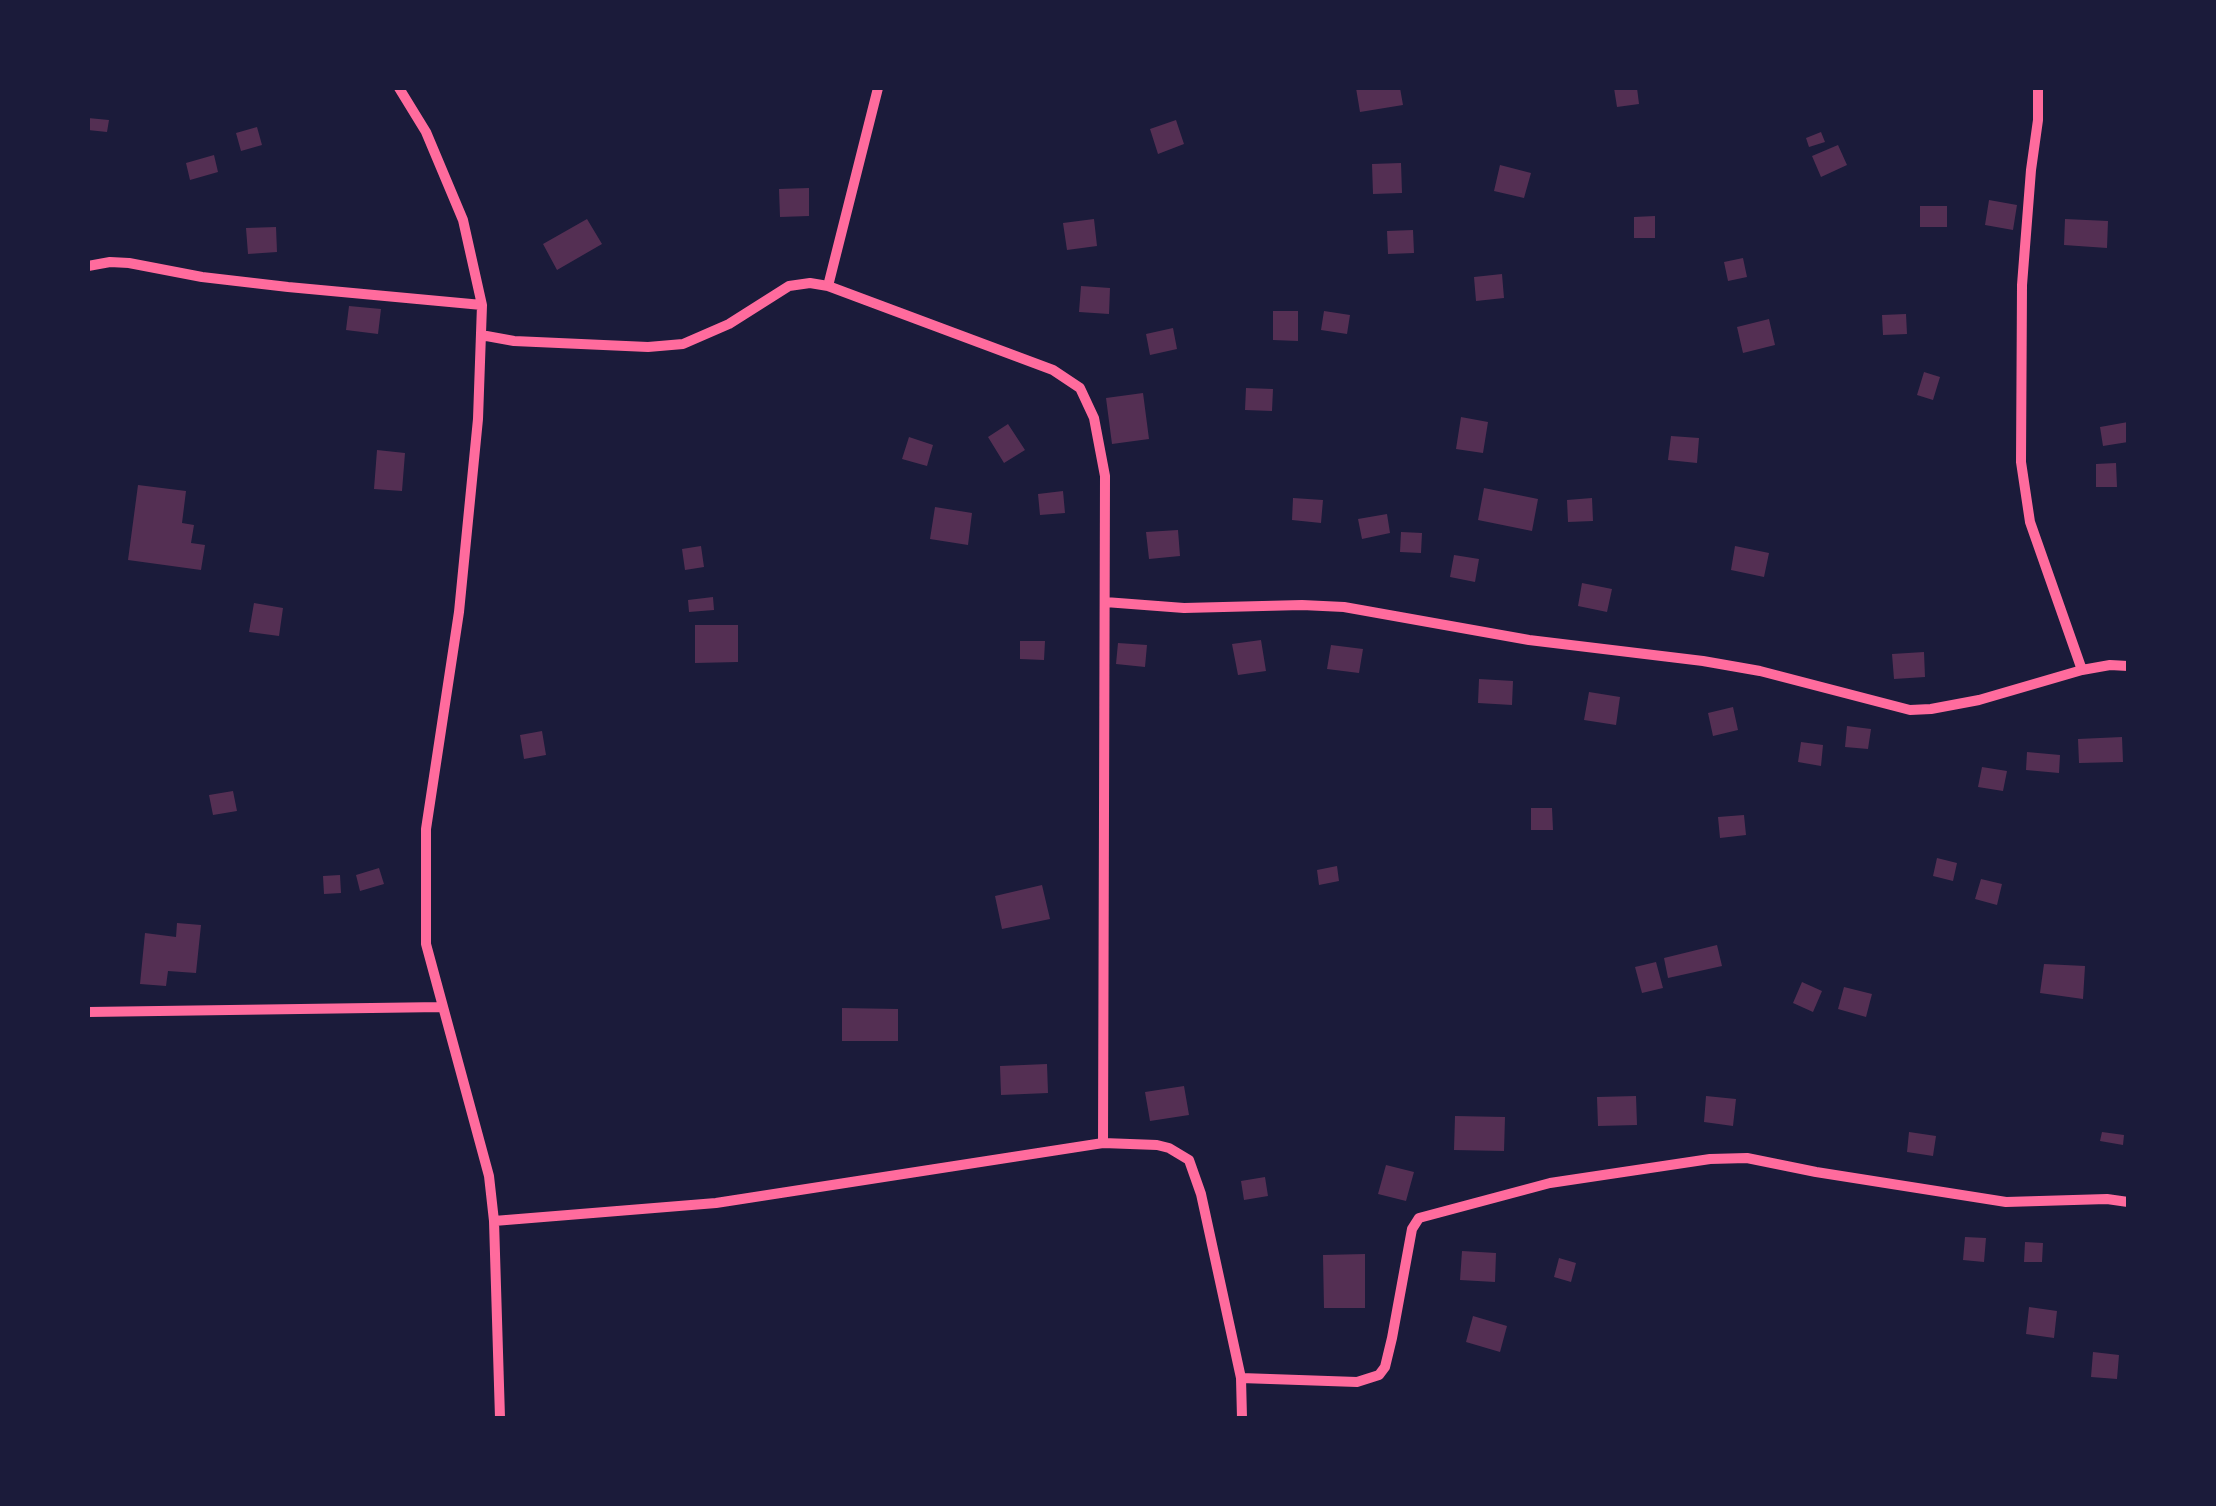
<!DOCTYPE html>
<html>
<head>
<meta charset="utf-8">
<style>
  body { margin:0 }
  #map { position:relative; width:2216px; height:1506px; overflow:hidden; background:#1b1b3a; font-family:"Golos Text",sans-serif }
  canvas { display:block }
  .frame { position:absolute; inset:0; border:90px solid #1b1b3a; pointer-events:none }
</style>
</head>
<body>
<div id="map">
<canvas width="2216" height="1506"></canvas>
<div class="frame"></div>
</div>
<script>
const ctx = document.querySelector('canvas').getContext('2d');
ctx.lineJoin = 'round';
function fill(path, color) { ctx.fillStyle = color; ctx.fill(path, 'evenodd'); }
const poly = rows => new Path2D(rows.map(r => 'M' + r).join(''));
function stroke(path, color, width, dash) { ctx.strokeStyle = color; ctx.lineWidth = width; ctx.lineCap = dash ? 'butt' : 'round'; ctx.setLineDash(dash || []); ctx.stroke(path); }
fill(poly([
  [1356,88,1400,88,1403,105,1360,112],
  [1614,88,1637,88,1639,104,1617,107],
  [88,118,109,120,107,132,88,130],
  [1176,120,1184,144,1158,154,1150,129],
  [257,127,262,145,241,151,236,133],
  [1821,132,1825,142,1809,147,1806,138],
  [1838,145,1847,165,1821,177,1812,156],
  [214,155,218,172,190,180,186,163],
  [1401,163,1402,193,1373,194,1372,164],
  [1500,165,1531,173,1524,198,1494,191],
  [809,188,809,216,780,217,779,189],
  [1989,200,2017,205,2013,230,1985,225],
  [1920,206,1947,206,1947,227,1920,227],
  [1655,216,1655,238,1634,238,1634,217],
  [587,219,602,244,557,270,543,244],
  [1094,219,1097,246,1067,250,1063,223],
  [2065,219,2108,221,2107,248,2064,245],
  [276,227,277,252,248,254,246,228],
  [1413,230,1414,253,1388,254,1387,231],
  [1743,258,1747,277,1728,281,1724,262],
  [1502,274,1504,298,1476,301,1474,277],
  [1081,286,1110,288,1109,314,1079,312],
  [349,306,381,309,378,334,346,330],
  [1273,311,1298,311,1298,341,1273,340],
  [1324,311,1350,315,1347,334,1321,330],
  [1906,314,1907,334,1883,335,1882,315],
  [1769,319,1775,345,1743,353,1737,327],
  [1173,328,1177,349,1150,355,1146,334],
  [1924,372,1940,377,1933,400,1917,395],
  [1246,388,1273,389,1272,411,1245,410],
  [1143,393,1149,439,1112,444,1106,398],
  [1461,417,1488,422,1483,453,1456,449],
  [2128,422,2128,442,2103,446,2100,427],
  [1008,424,1025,450,1004,463,988,437],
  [1671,436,1699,438,1697,463,1668,460],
  [909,437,933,445,927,466,902,459],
  [377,450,405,453,402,491,374,489],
  [2116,463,2117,487,2096,487,2096,464],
  [138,485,186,491,182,523,194,525,191,543,205,545,201,570,128,560],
  [1484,488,1538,499,1532,531,1478,520],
  [1063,491,1065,513,1040,515,1038,494],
  [1293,498,1323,500,1321,523,1292,520],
  [1592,498,1593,521,1568,522,1567,500],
  [935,507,972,513,968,545,930,539],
  [1387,514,1390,533,1362,539,1358,519],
  [1178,530,1180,556,1149,559,1146,532],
  [1401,532,1422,533,1421,553,1400,552],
  [701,546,704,567,685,570,682,549],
  [1735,546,1769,553,1764,577,1731,570],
  [1454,555,1479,559,1475,582,1450,577],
  [1582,583,1612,589,1607,612,1578,606],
  [713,597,714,610,689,612,688,600],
  [254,603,283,608,279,636,249,632],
  [695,625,738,625,738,662,695,663],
  [1261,640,1266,671,1238,675,1232,644],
  [1020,641,1045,641,1044,660,1020,659],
  [1118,643,1147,645,1145,667,1116,664],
  [1331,645,1363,649,1359,673,1327,669],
  [1924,652,1925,677,1894,679,1892,654],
  [1479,679,1513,681,1512,705,1478,703],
  [1589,692,1620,697,1616,725,1584,720],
  [1733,707,1738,730,1713,736,1708,713],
  [1847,726,1871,729,1868,749,1845,747],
  [542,731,546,755,524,759,520,735],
  [2122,737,2123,762,2079,763,2078,739],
  [1801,742,1823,745,1821,766,1798,762],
  [2027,752,2060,755,2059,773,2026,770],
  [1982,767,2007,771,2003,791,1978,787],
  [233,791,237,811,213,815,209,795],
  [1531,808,1552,808,1553,830,1531,830],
  [1744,815,1746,835,1720,838,1718,817],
  [1937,858,1957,863,1953,881,1933,876],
  [1337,866,1339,881,1319,885,1317,870],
  [379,868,384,884,360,891,356,875],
  [340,875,341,893,324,894,323,876],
  [1981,879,2002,884,1997,905,1975,899],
  [1042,885,1050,919,1002,929,995,896],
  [177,923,201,925,196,973,168,971,166,986,140,984,145,933,176,937],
  [1717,945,1722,966,1668,978,1664,958],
  [1656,962,1663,988,1642,993,1635,967],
  [2044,964,2085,966,2083,999,2040,993],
  [1802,982,1822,991,1813,1012,1793,1003],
  [1844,987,1872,994,1866,1017,1838,1009],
  [842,1008,898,1009,898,1041,842,1041],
  [1047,1064,1048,1093,1001,1095,1000,1066],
  [1184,1086,1189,1115,1150,1121,1145,1092],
  [1636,1096,1637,1125,1598,1126,1597,1097],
  [1706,1096,1736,1099,1733,1126,1704,1122],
  [1455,1116,1505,1117,1504,1151,1454,1150],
  [1909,1132,1936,1136,1933,1156,1907,1152],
  [2102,1132,2124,1135,2123,1145,2100,1141],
  [1386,1165,1414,1172,1406,1201,1378,1194],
  [1265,1177,1268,1196,1244,1200,1241,1181],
  [1965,1237,1986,1238,1984,1262,1963,1260],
  [2025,1242,2043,1243,2042,1262,2024,1262],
  [1462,1251,1496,1253,1495,1282,1460,1280],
  [1365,1254,1365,1308,1324,1308,1323,1255],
  [1559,1258,1576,1263,1571,1282,1554,1277],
  [2029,1307,2057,1311,2054,1338,2026,1334],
  [1473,1316,1507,1326,1500,1352,1466,1342],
  [2093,1352,2119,1355,2117,1379,2091,1377]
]), '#542f53');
stroke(poly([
  [399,88,426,132,463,220,482,305,478,419,459,612,426,829,426,944,489,1176,494,1221,500,1418],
  [2038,88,2038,120,2031,170,2022,285,2021,462,2030,522,2082,670],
  [88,266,110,262,129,263,202,277,288,287,482,305],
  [828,286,878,88],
  [481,335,514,341,648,347,683,344,729,324,789,286,810,283,828,286,1053,370,1080,388,1094,418,1105,476,1103,1143,716,1203,494,1221],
  [1105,602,1184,608,1302,605,1344,607,1529,640,1703,661,1760,671,1910,710,1931,709,1979,700,2082,670,2110,665,2128,666],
  [88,1012,442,1007],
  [1103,1143,1157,1145,1169,1148,1189,1160,1201,1194,1241,1378,1242,1418],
  [1241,1378,1357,1382,1379,1375,1385,1367,1392,1338,1412,1229,1419,1218,1550,1183,1710,1159,1747,1158,1816,1172,2006,1202,2107,1199,2128,1202]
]), '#ff6b9d', 10);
</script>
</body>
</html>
